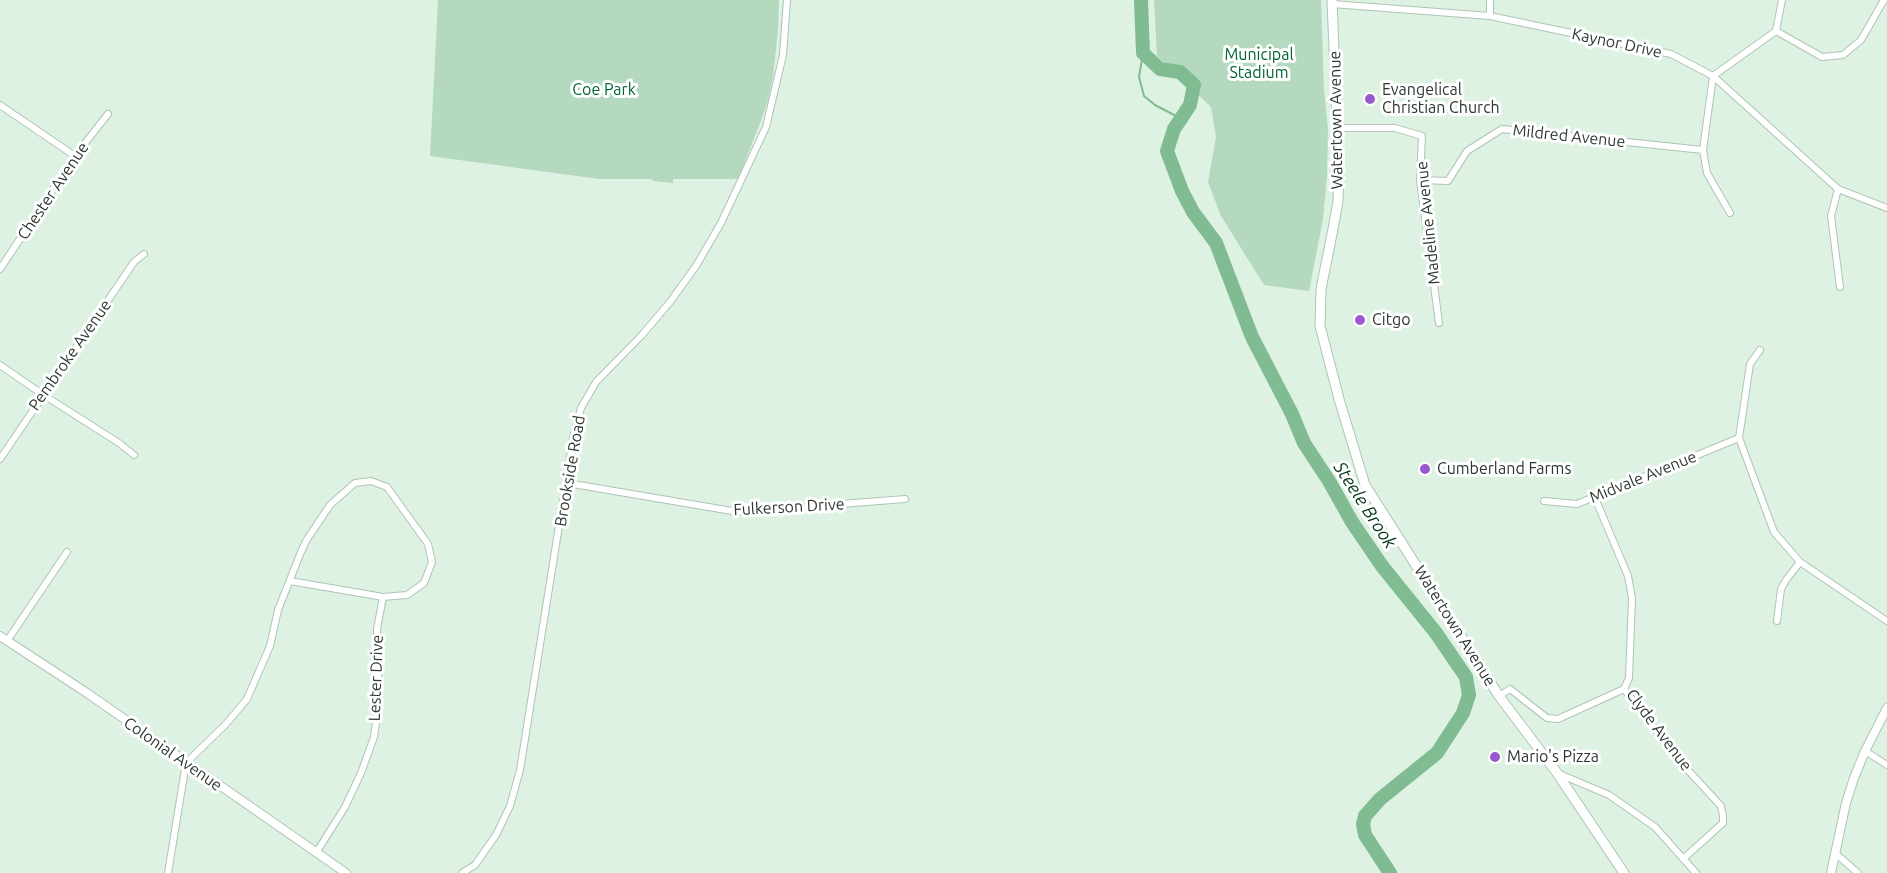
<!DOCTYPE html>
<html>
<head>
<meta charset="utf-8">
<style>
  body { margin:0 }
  canvas { display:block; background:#ddf2e2 }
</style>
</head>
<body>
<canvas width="1887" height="873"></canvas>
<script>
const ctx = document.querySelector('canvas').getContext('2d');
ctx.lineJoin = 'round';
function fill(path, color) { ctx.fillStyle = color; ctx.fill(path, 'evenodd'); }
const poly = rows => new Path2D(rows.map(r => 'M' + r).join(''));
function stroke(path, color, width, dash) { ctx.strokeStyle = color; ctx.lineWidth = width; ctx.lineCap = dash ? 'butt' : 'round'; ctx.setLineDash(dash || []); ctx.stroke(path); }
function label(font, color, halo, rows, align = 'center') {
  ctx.font = font + ' Ubuntu,sans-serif'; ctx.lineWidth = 6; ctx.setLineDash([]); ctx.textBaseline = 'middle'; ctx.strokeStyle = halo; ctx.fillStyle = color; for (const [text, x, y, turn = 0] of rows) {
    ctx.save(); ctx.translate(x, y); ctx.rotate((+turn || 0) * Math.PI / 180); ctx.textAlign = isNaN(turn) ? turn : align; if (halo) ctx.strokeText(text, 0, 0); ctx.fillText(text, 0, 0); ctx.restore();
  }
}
fill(poly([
  [438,0,779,0,778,30,773,77,768,100,761,121,738,179,673,179,673,183,653,181,652,179,599,179,430,156],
  [1154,0,1321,0,1324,90,1328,129,1327,176,1323,219,1309,291,1264,285,1221,216,1208,182,1216,137,1211,107,1157,56]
]), '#b5d9be');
stroke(poly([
  [1143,53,1139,77,1144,96,1155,105,1180,118]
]), '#81bb91', 2);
stroke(poly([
  [1141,0,1143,53,1160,69,1180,72,1194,85,1190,105,1174,129,1167,151,1182,191,1193,212,1216,243,1252,337,1292,414,1304,443,1329,481,1352,522,1382,566,1436,633,1466,677,1469,695,1463,713,1437,753,1380,799,1365,816,1363,824,1365,835,1390,873]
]), '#81bb91', 14);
const street = poly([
  [1490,0,1490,16],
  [1332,4,1490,16,1671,54,1713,76,1838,189,1887,208],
  [1776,31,1822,57,1843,55,1861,40,1884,0],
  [0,105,75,156],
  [1338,128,1395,128,1422,136,1420,180,1439,323],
  [1420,180,1448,181,1467,151,1502,129,1703,150],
  [1838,189,1831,216,1840,287],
  [1730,213,1707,173,1703,150,1713,76,1776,31,1782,0],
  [0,269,75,156,108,114],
  [1760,350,1750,364,1739,438,1774,532,1800,562,1887,621],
  [0,365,42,394,119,443,134,455],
  [0,459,134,262,144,254],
  [567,483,738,512,905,499],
  [1595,498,1628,576,1632,598,1629,678,1624,689,1686,768,1721,806,1723,816,1723,823,1683,859],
  [1544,501,1577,504,1739,438],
  [1777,621,1781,589,1786,580,1800,562],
  [7,641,67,552],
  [1499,696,1510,689,1547,718,1558,719,1624,689],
  [1865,751,1887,765],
  [1557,773,1609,795,1655,827,1696,873],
  [316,853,345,807,361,773,374,737,379,701,377,629,383,597],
  [1835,853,1858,873],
  [168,873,186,763,227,723,247,699,270,646,278,610,301,552,306,541,330,505,355,483,371,481,387,487,428,544,432,562,424,583,407,595,383,597,290,581],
  [462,873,475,865,496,835,510,806,520,770,573,438,581,408,596,382,642,335,670,302,696,266,721,223,766,127,783,55,787,0]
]);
const secondary = poly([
  [0,636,87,693,346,873],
  [1831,873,1846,803,1854,778,1865,751,1887,708]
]);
const primary = poly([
  [1332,0,1339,174,1338,201,1333,229,1321,289,1320,326,1339,399,1365,485,1499,696,1557,773,1624,873]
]);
stroke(street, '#afc4b4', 8);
stroke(secondary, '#afc4b4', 10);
stroke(primary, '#afc4b4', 11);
stroke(street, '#fff', 6);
stroke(secondary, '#fff', 8);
stroke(primary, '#fff', 9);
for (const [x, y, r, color] of [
  [1370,99,6,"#9858ce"],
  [1360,320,6,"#9858ce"],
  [1425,469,6,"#9858ce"],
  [1495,757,6,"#9858ce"]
]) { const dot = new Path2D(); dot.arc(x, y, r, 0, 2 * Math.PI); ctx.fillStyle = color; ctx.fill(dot); stroke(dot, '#fff', 2); }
label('16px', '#2e3731', '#fff', [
  ["Kaynor Drive",1617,43,12],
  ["Watertown Avenue",1336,120,-91],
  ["Mildred Avenue",1569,136,6],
  ["Chester Avenue",53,191,-56],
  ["Madeline Avenue",1428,223,-96],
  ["Pembroke Avenue",70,355,-55],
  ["Brookside Road",570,471,-80],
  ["Midvale Avenue",1643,477,-22],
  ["Fulkerson Drive",789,507,-3],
  ["Watertown Avenue",1455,626,58],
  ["Lester Drive",376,678,-88],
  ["Clyde Avenue",1659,730,53],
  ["Colonial Avenue",173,754,35]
]);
label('16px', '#006532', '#fff', [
  ["Municipal",1259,55],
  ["Stadium",1259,73],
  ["Coe Park",604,90]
]);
label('16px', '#2e3731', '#fff', [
  ["Evangelical",1382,90],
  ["Christian Church",1382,108],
  ["Citgo",1372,320],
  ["Cumberland Farms",1437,469],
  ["Mario's Pizza",1507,757]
], 'left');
label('italic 18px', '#07361b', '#fff', [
  ["Steele Brook",1365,505,57]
]);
</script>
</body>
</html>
